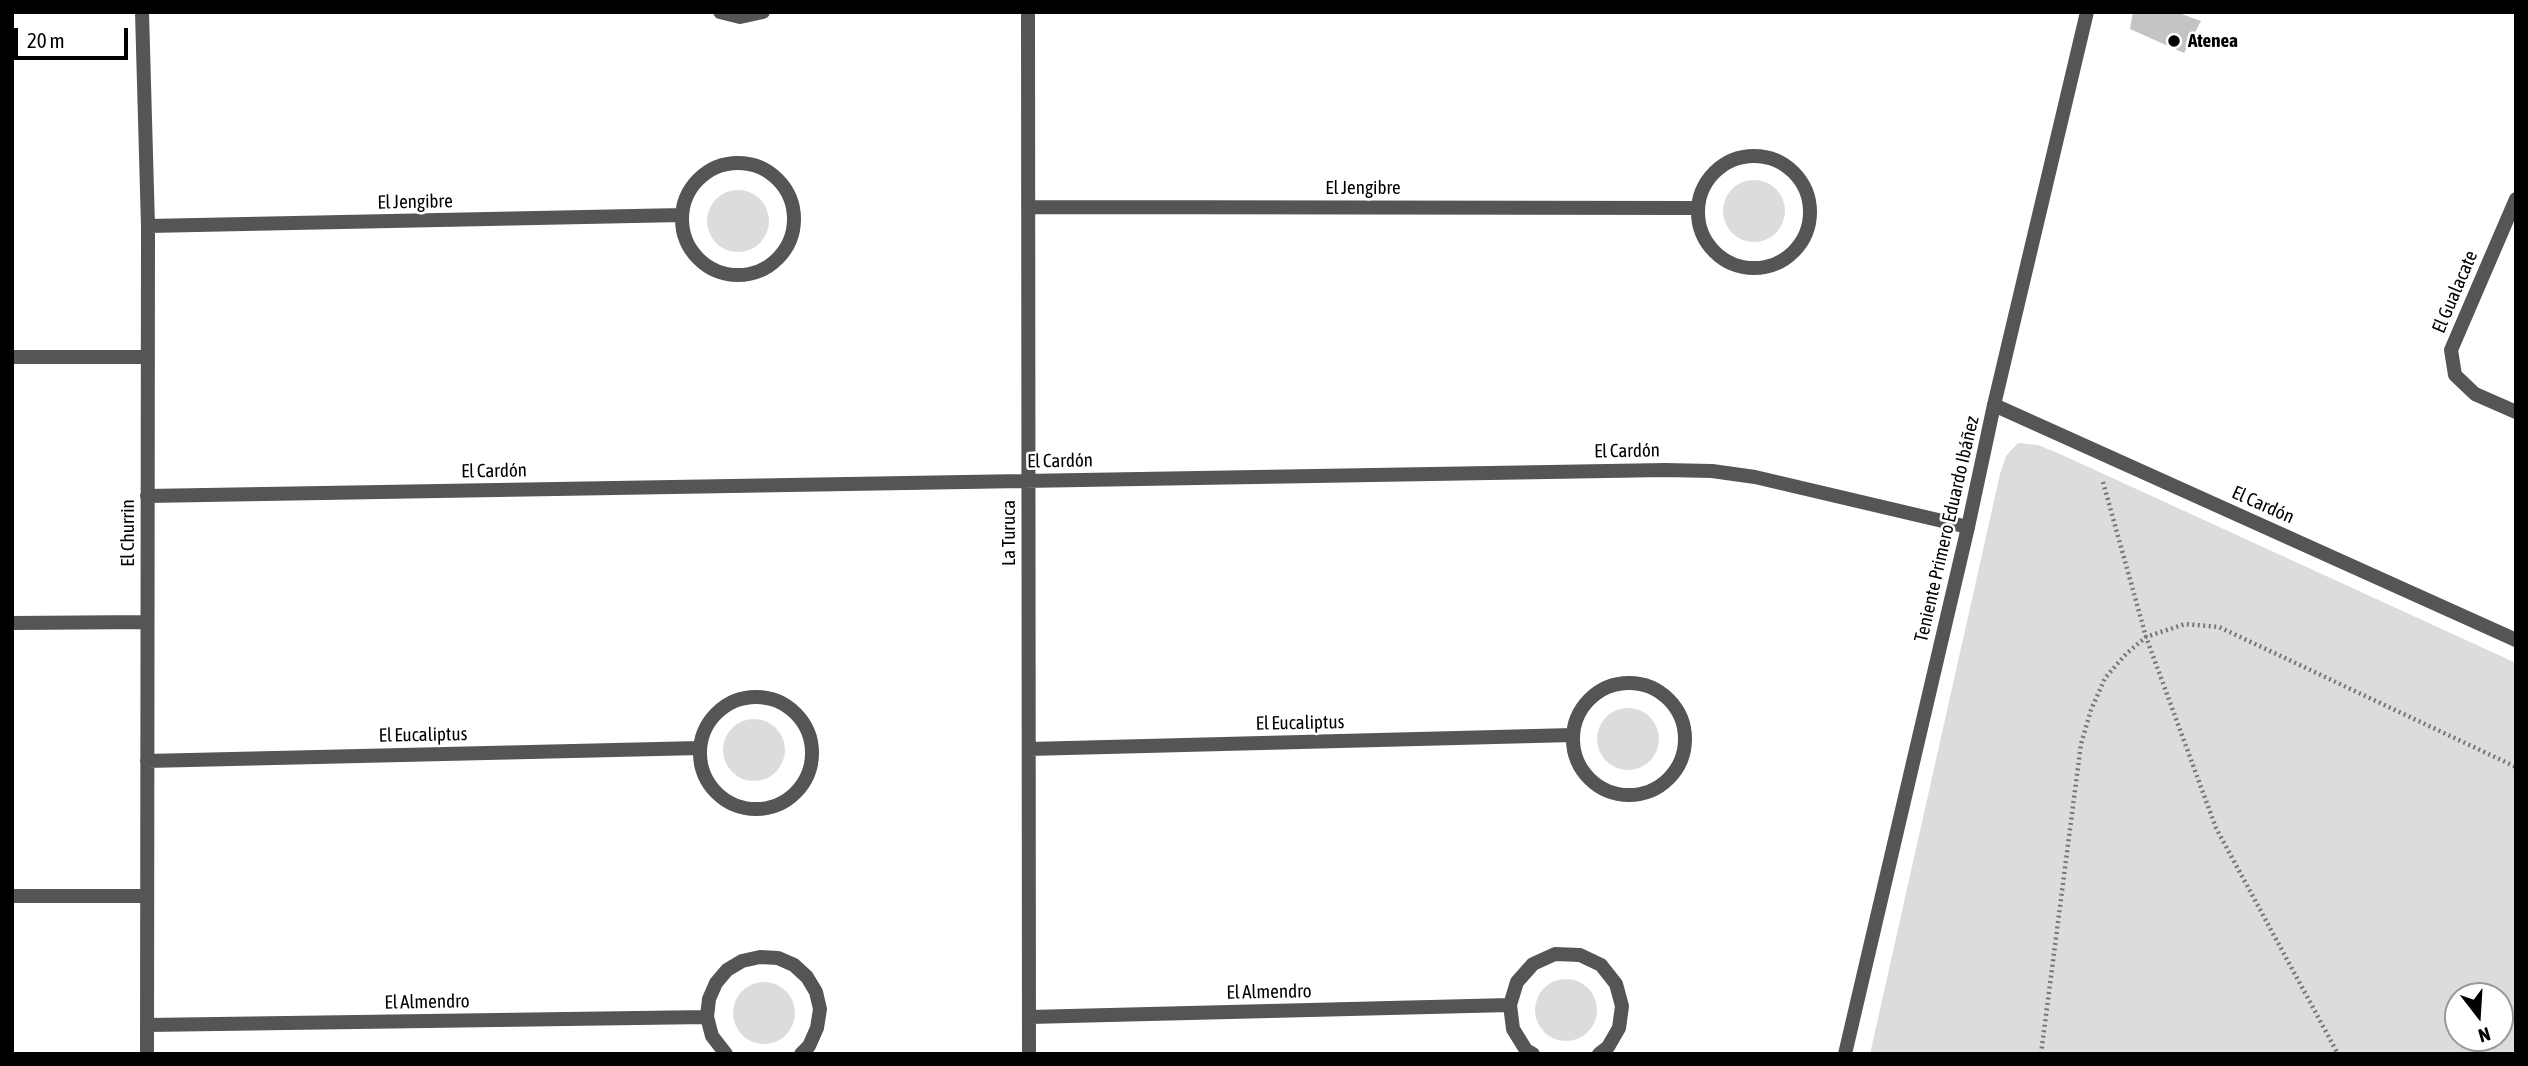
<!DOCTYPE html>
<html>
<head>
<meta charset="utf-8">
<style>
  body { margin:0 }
  #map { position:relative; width:2528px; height:1066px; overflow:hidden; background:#fff; font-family:"Asap Condensed",sans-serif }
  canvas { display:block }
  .frame { position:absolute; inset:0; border:14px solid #000; pointer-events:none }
  .north { position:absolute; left:2444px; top:982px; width:70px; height:70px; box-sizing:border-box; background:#fff; border:2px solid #999; border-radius:50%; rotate:163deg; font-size:19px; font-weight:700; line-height:28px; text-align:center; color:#000 }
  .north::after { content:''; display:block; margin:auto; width:24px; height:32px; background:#000; clip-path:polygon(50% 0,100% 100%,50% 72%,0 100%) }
  .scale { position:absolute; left:14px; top:28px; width:114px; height:32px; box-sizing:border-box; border:4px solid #000; border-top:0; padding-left:9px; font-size:21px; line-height:24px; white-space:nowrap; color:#000; -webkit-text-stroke:5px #fff; paint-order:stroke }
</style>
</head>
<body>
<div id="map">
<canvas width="2528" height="1066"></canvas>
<div class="frame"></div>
<div class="north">N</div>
<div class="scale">20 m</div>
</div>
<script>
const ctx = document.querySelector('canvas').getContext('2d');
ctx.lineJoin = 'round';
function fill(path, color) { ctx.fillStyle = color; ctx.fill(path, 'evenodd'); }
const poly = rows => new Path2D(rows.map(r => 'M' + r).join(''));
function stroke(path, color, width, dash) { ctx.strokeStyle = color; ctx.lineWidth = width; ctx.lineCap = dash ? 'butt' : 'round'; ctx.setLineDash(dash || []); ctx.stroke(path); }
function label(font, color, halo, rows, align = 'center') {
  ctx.font = font + ' "Asap Condensed",sans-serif'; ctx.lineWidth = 5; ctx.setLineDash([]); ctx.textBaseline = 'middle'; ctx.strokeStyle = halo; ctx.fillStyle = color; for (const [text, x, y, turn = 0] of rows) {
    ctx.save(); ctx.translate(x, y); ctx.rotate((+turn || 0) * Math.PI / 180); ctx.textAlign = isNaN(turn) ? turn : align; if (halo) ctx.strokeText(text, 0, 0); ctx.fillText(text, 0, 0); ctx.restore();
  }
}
fill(poly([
  '1723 211a31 31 0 1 1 62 0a31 31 0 1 1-62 0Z',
  '707 221a31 31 0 1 1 62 0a31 31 0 1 1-62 0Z',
  [2018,443,2038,445,2060,454,2516,663,2516,1054,1870,1054,2000,474,2006,456],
  [2500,996,2500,1038,2458,1038,2458,996],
  '1597 739a31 31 0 1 1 62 0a31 31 0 1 1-62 0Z',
  '723 750a31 31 0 1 1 62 0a31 31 0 1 1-62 0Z',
  '1535 1010a31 31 0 1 1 62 0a31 31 0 1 1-62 0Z',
  '733 1013a31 31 0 1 1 62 0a31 31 0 1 1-62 0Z'
]), '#dcdcdc');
fill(poly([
  [2133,12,2176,12,2201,21,2184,53,2130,29]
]), '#c4c4c4');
stroke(poly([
  [2103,482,2146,637,2216,828,2338,1054],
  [2041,1054,2081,744,2091,710,2105,678,2126,654,2146,637,2185,624,2219,627,2516,767]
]), '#777', 4.5, [2, 3.5]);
stroke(poly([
  [142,12,148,226,147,1054],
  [720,12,740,17,763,12],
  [1028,12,1029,1054],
  '1698 212a56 56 0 1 1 112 0a56 56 0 1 1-112 0Z',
  '682 219a56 56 0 1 1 112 0a56 56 0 1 1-112 0Z',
  [2516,199,2451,350,2455,375,2475,394,2516,412],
  [1028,207,1698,208],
  [148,226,682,215],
  [12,357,147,357],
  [1994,405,2516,640],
  [147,496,1665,470,1712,471,1755,477,1968,527],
  [12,623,147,622],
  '1573 739a56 56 0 1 1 112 0a56 56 0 1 1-112 0Z',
  '700 753a56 56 0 1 1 112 0a56 56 0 1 1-112 0Z',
  [1029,749,1573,735],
  [147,761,700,748],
  [12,896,147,896],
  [1029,1017,1510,1005],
  [147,1025,707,1017],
  [726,1054,712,1036,707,1017,709,999,716,983,727,970,742,961,760,957,778,958,794,965,807,977,816,992,820,1009,817,1028,809,1046,801,1054],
  [1533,1054,1526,1050,1513,1029,1510,1005,1517,982,1533,964,1555,954,1580,955,1601,965,1616,984,1622,1006,1619,1028,1608,1047,1599,1054]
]), '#555', 14);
stroke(poly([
  [1845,1054,1968,527,1994,405,2087,12]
]), '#555', 14);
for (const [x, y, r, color] of [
  [2174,41,7,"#000"]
]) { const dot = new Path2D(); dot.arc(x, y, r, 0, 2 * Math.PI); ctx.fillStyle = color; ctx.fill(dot); stroke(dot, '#fff', 2.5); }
label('bold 19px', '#000', '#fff', [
  ["Atenea",2188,41]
], 'left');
label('19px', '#000', '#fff', [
  ["El Jengibre",1363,188],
  ["El Jengibre",415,202,-1],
  ["El Gualacate",2455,292,-67],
  ["El Cardón",1627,451,-1],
  ["El Cardón",1060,461,-1],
  ["El Cardón",494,471,-1],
  ["El Cardón",2263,505,24],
  ["Teniente Primero Eduardo Ibáñez",1947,529,-77],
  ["El Churrin",128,533,-90],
  ["La Turuca",1009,533,-90],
  ["El Eucaliptus",1300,723,-1],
  ["El Eucaliptus",423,735,-1],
  ["El Almendro",1269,992,-1],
  ["El Almendro",427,1002,-1]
]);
</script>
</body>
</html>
